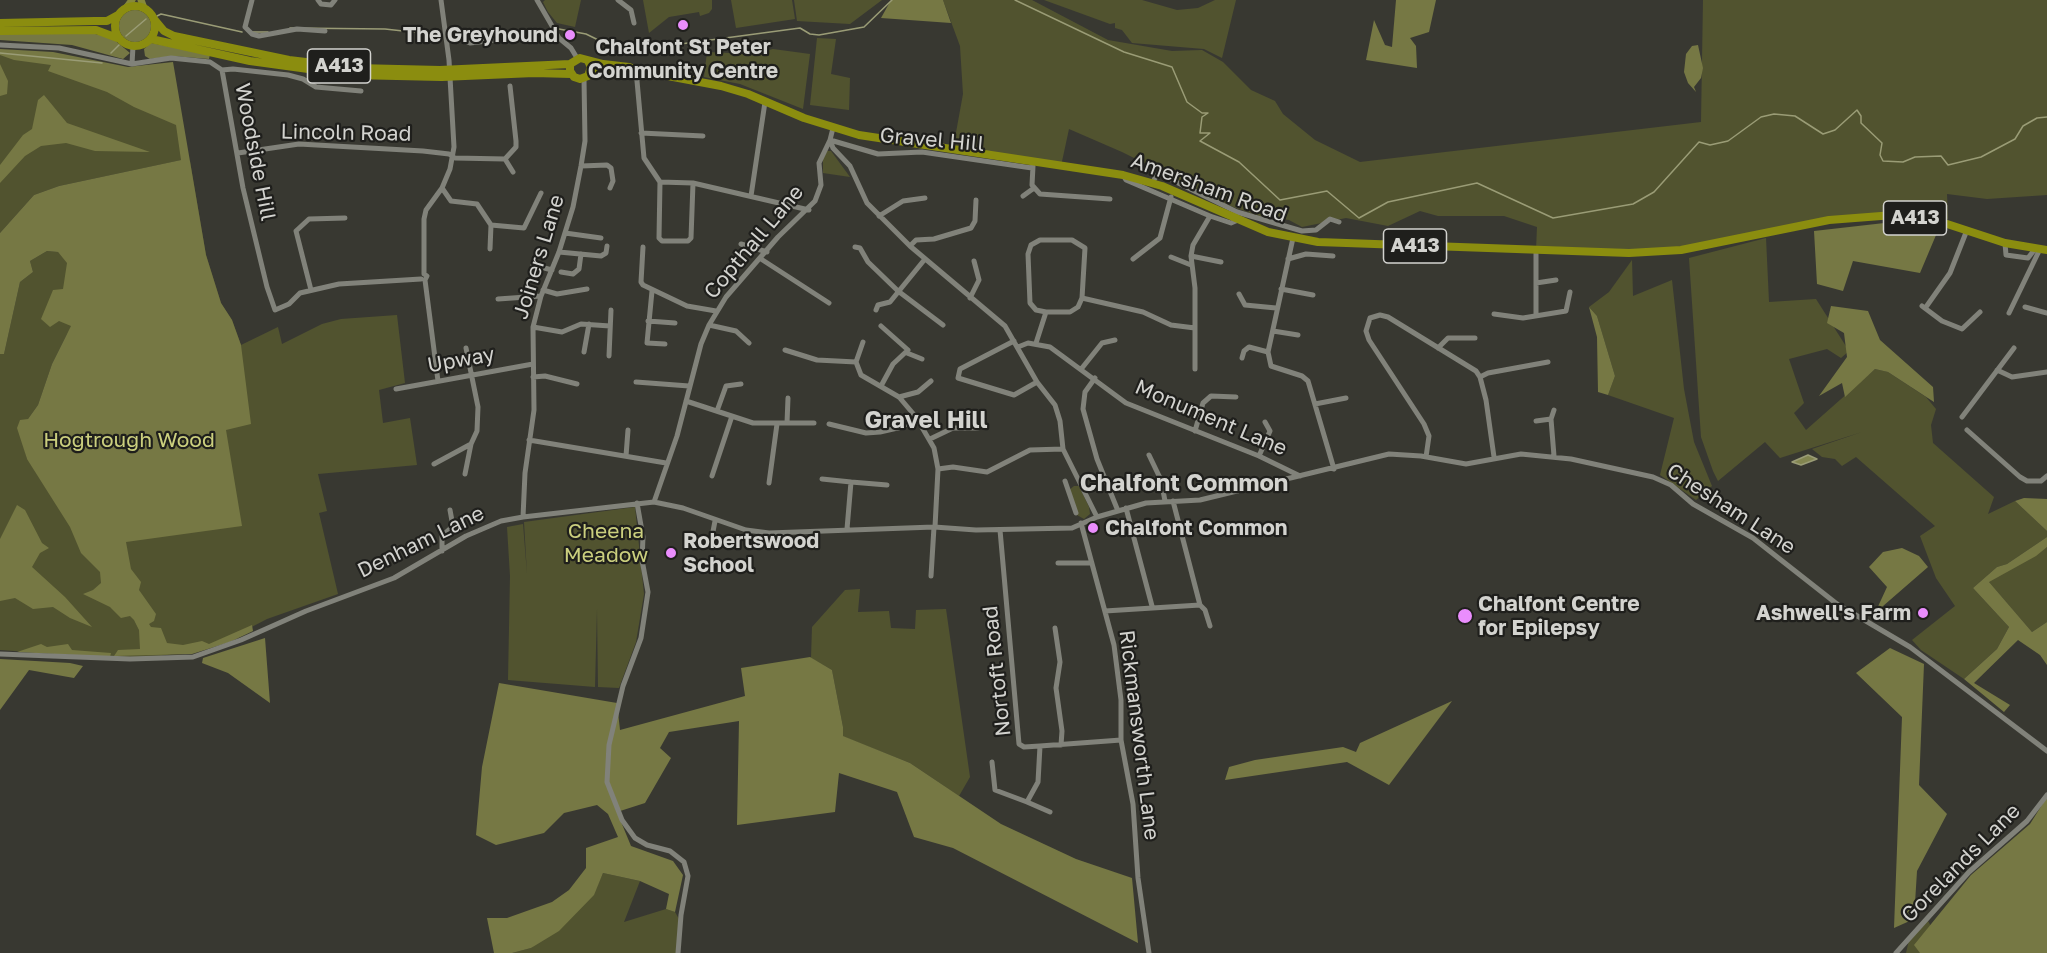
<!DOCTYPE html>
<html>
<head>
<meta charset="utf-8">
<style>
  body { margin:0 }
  canvas { display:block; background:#383831 }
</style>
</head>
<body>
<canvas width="2047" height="953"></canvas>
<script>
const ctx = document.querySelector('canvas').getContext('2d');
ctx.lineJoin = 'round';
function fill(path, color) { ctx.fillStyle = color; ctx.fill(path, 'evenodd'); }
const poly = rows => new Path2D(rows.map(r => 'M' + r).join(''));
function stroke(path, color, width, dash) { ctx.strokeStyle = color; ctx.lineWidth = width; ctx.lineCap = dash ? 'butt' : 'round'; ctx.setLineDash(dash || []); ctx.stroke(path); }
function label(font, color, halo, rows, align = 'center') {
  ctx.font = font + ' "Golos Text",sans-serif'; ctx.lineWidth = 4.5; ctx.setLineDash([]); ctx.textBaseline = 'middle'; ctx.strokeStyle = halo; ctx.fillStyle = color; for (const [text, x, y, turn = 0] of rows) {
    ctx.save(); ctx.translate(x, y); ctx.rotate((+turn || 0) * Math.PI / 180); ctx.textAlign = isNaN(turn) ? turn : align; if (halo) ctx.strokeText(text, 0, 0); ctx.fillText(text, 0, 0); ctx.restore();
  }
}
fill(poly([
  [545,0,581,0,575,27,557,23,548,12,543,2],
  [643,0,712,0,712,9,709,13,700,16,699,12,669,17,649,33],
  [731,0,792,0,795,19,736,28],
  [794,0,882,0,850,24,797,21],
  [943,0,1032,0,1108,40,1172,51,1202,50,1223,62,1251,90,1275,101,1283,114,1315,140,1360,162,1701,122,1703,0,2047,0,2047,195,1987,199,1947,194,1948,219,1894,215,1822,222,1681,250,1536,250,1537,227,1504,216,1438,216,1420,211,1388,226,1346,218,1302,227,1289,220,1259,216,1233,207,1122,152,1069,129,1061,166,953,149,963,94,960,46],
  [1044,0,1142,0,1177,10,1198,8,1215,0,1236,0,1222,58,1204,49,1132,43,1122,30,1115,28,1115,23,1110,24],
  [817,38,836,39,831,74,850,78,849,110,810,105],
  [773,49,810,54,803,109,740,84,704,77,707,52,752,54],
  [0,52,173,78,186,159,59,186,34,195,0,233],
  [827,151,831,151,850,177,823,173,823,159],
  [190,161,206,255,221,303,232,320,241,345,278,327,282,344,322,324,341,319,397,315,405,383,379,390,383,423,410,418,417,465,318,474,327,511,319,513,338,594,267,619,217,645,141,660,0,650,0,354,4,354,20,282,33,272,30,261,47,251,58,252,68,263,59,321,81,187],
  [68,332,27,459,23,444,28,419,38,405,52,364],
  [1766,238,1769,302,1816,299,1849,351,1841,358,1827,349,1789,359,1804,403,1794,413,1806,430,1875,369,1888,372,1926,397,1936,409,1931,425,1933,443,1994,497,1988,514,2015,501,2047,531,2047,537,2007,564,1997,567,1973,588,2009,627,1997,649,1964,679,1921,650,1912,640,1955,606,1936,578,1920,536,1935,526,1856,457,1842,466,1835,459,1822,457,1812,449,1862,432,1780,458,1765,442,1718,481,1713,471,1701,437,1689,258],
  [1632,260,1633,296,1672,280,1684,389,1694,442,1712,486,1696,500,1660,475,1674,418,1608,395,1615,376,1597,316,1589,307,1609,292],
  [1074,486,1079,486,1089,507,1090,514,1084,519,1077,515,1069,490],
  [635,507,644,594,636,642,619,688,598,687,597,609,595,687,508,680,510,576,507,527,523,524,527,574,524,522],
  [2047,547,2047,622,2032,632,1988,581],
  [860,589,858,612,889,611,891,628,915,629,916,610,946,609,970,777,959,796,910,763,842,736,843,727,832,670,811,658,812,627,845,590],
  [603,873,640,881,624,922,666,909,675,912,679,919,678,953,512,953,531,948,593,895],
  [1927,919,1945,953,1906,953,1909,940]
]), '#51532f');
fill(poly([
  [891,0,943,0,951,23,881,18],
  [1396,0,1436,0,1429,32,1410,38,1416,46,1417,68,1366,60,1374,20,1385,45,1392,47],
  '119 26a16 16 0 1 1 32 0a16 16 0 1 1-32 0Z',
  [0,33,91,33,112,38,130,53,123,59,72,45,0,40],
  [151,43,210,54,209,59,173,56,150,59,145,56,144,49],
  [1698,45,1703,68,1701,78,1694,87,1696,92,1688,83,1684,72,1686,54,1692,46],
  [0,49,53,52,128,67,173,62,206,255,221,303,232,320,241,345,251,424,226,430,242,526,126,542,131,569,141,582,139,590,156,614,154,621,149,624,151,627,161,628,167,643,183,645,202,641,209,644,252,625,253,631,230,642,192,654,114,656,118,650,140,649,139,630,134,620,130,616,121,618,110,607,83,594,93,590,101,583,100,572,81,553,70,527,27,459,17,428,20,420,28,419,38,405,52,364,71,326,59,321,50,327,41,319,53,290,63,289,67,263,58,252,47,251,30,261,33,272,20,282,4,354,0,354,0,233,34,195,59,186,181,160,176,125,134,107,107,92,48,71,51,65,14,60,0,55],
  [0,64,8,81,7,94,0,96],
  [44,95,67,123,150,152,95,151,66,143,41,146,25,156,0,183,0,165,23,135,32,129,38,100],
  [1902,221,1939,228,1920,273,1853,261,1843,291,1817,284,1814,231],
  [1831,306,1868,311,1880,340,1933,387,1934,402,1888,372,1875,369,1845,397,1842,383,1819,396,1847,357,1844,333,1827,323],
  [1589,307,1597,316,1615,376,1608,395,1598,392,1597,337],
  [2024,498,2047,499,2047,531,2015,501],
  [17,505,25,510,42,543,49,548,40,553,32,567,65,597,92,627,70,618,53,607,33,609,15,598,0,601,0,539],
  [2047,537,2047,547,2036,556,1989,582,2032,632,2047,622,2047,665,2040,655,2018,640,1974,683,2010,705,2004,712,1964,679,1997,649,2009,627,1973,588,1997,567,2007,564],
  [1902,548,1919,556,1928,567,1875,613,1887,587,1869,567,1883,552],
  [265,638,270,703,228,673,202,663,203,658],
  [41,644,47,647,68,644,72,650,111,653,110,657,17,652],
  [1890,648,1924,664,1919,785,1947,814,1917,871,1914,919,1894,928,1902,717,1856,673],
  [810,657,832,670,843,727,843,736,910,763,1001,824,1076,859,1132,878,1138,943,953,848,914,837,897,792,839,773,835,812,737,825,739,721,669,732,660,748,671,758,645,803,617,812,631,846,673,861,683,875,675,912,666,909,669,894,640,881,603,873,594,895,559,931,531,948,512,953,494,953,487,918,507,918,552,902,569,890,586,868,586,848,618,837,608,814,597,805,564,813,544,833,496,845,476,835,482,767,499,683,617,703,620,730,745,696,741,668],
  [0,659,70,663,83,666,74,678,29,670,0,710],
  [1452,701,1389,785,1347,762,1225,780,1229,767,1255,760,1343,747,1356,752,1360,743],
  [2047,797,2047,953,1920,953,1914,945,1971,875,2030,824]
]), '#767844');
const water = poly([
  [1808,455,1817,459,1801,465,1792,462,1808,455]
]);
fill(water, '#828550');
stroke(water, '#9a9c76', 1.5);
stroke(poly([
  [1015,0,1124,52,1172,67,1187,102,1202,113,1208,113,1202,117,1200,133,1210,133,1200,141,1239,162,1280,200,1327,191,1359,218,1388,202,1477,183,1553,218,1633,204,1654,192,1699,142,1710,145,1728,141,1761,117,1774,114,1795,116,1823,134,1835,130,1857,110,1861,116,1861,123,1882,143,1880,155,1883,161,1903,162,1915,157,1941,156,1948,165,1981,157,2015,139,2023,126,2037,118,2047,117],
  [157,16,161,14,242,32],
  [290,28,385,29,430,34],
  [559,29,586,34,625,53,640,53,673,45,800,28,810,34,819,35,864,27,892,0],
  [252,32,268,32],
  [126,36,146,19],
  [0,53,102,63],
  [111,53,119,45]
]), '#9a9c76', 1.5);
stroke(poly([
  [252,0,245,27,252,34,259,36,297,29,325,31],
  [318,0,321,4,331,5,335,0],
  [537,0,559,38,571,48,577,58],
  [618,0,631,10,634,23],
  [445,33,470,43,496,40],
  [0,45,59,48,132,64,133,46],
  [132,64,171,58,210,62,222,70,243,188,267,287,275,310,289,304,300,293,339,284,421,279],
  [222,70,233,69,288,75,303,79,316,87,361,91],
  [636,70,644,158,660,182,659,238,662,241,688,241,691,238,693,183],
  [833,128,830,140,833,148,850,166,867,203,910,246,1005,326,1037,382,1055,405,1060,421,1063,449,1097,517],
  [641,133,703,136],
  [830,140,878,154,922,152,1032,168],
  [238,153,299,144,423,151,449,154,455,158,505,159,516,147,516,141,510,86],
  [505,159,513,172],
  [581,166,607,165,611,168,613,181,610,188],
  [1033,166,1032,185,1040,194,1110,199],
  [1123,175,1126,180,1210,216,1231,223,1238,220],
  [660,182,693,183,809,210],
  [1152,183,1157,175,1162,175,1237,212,1302,231,1316,230,1330,219,1339,222],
  [442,188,451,201,477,204,491,225,490,249],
  [751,196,765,102],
  [1023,196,1034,188],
  [879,216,903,201,925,198],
  [491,225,524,228,541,193],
  [565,233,601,238],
  [1293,238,1268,352,1271,366,1302,376,1308,381,1334,469],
  [1040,240,1072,240,1085,248,1082,298,1078,307,1070,312,1046,312,1036,310,1030,303,1028,254,1031,245,1040,240],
  [2005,243,2006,255,2028,258,2035,249],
  [741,244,767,252],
  [910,246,916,240,934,239,971,228,975,221,976,200],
  [643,247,641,282,643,285,687,306,716,311],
  [855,247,860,248,868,262,898,291,943,325],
  [559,252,601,256,606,253,607,246],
  [1191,256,1221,262],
  [1171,257,1191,265],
  [761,259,829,303],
  [1133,259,1160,238,1171,197],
  [1288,259,1306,254,1333,256],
  [533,265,552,270],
  [561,272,573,274,579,269,581,254],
  [1536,283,1556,280],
  [1281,289,1313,295],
  [311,290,296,231,309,219,345,218],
  [543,290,557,294,587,289],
  [652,291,647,343,665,344],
  [1239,294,1245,305,1276,308],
  [970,298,979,280,974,261],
  [1082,298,1143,312,1171,325,1195,328],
  [498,299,541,296],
  [1922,306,1942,321,1962,329,1980,312],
  [1926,307,1950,273,1967,230],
  [2025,307,2047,313],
  [876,310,878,305,890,302,925,259],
  [2009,313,2040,249],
  [1494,314,1523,318,1566,311,1570,292],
  [1536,316,1536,250],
  [648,321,675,323],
  [709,325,736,331,749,343],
  [533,327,562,332,581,324,610,326],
  [1273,331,1298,335],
  [1014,341,960,369,958,378,1014,395,1037,382],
  [863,342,856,362,861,375,899,397,916,417,934,448,938,469,935,527],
  [1036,343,1046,312],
  [1018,347,1028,343,1050,347,1126,403,1259,456,1300,476],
  [1438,348,1448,338,1475,338],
  [785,350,817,360,856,362],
  [584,352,589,324],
  [907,353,922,359],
  [609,356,611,310],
  [1242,358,1244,351,1249,347,1268,352],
  [1082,368,1102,343,1115,340],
  [1195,369,1195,288,1191,256,1193,245,1210,216],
  [1997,370,2012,377,2047,372],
  [533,377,545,376,577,384],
  [1480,377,1488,373,1548,362],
  [1095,378,1085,392,1083,409,1097,459,1118,511],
  [438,381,425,280,427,276,424,274,424,219,426,210,442,188,450,169,454,147,449,60,441,0],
  [636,382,689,386],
  [881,386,893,364,908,350,881,326],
  [396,389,533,364],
  [899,397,918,392,931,381],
  [686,401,753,423,814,423],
  [1315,404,1346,398],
  [717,411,726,386,741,384],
  [1962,417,2014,348],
  [1536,421,1551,419],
  [787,423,788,398],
  [829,424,866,433,880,432,902,427,916,417],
  [1967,430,2020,477,2027,481,2041,481,2047,476],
  [1195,431,1203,403,1211,396,1236,397],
  [930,439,953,428,978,428],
  [529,440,666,463],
  [1149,455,1161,480,1165,501],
  [626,456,628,430],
  [1259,456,1270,431,1265,422],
  [1554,456,1551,419,1554,410],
  [1426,457,1429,436,1424,424,1369,340,1366,331,1370,318,1380,315,1388,317,1476,371,1480,377,1486,400,1494,457],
  [434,464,471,444],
  [938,469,953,467,987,472,1030,450,1063,449],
  [465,474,471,444,477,431,478,407,466,348],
  [712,476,732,416],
  [822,479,851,482,847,529],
  [1065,481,1076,513],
  [851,482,887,485],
  [769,483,777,424],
  [1173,501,1200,605,1205,610,1210,626],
  [654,502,677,436,701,344,709,325,726,297,778,237,815,201,821,185,819,163,830,140],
  [637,503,643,537,642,560,648,592,641,638,623,686,609,745,607,782,622,820,635,838,647,845,670,851,684,862,688,876,681,915,678,953],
  [1126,508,1152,606],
  [523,517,525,473,534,410,533,327,541,296,559,252,573,207,581,166,585,141,584,79],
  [1081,523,1114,645,1121,700,1121,740,1133,804,1138,878,1149,953],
  [1000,530,1019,744,1024,747,1040,746,1121,740],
  [711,542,715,521],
  [442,551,442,536,450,529,452,521,450,510],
  [1058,563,1091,563],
  [931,576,934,527],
  [1105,611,1200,605],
  [1055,628,1060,662,1056,688,1062,731,1061,745],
  [0,654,130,659,193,657,241,640,306,611,394,578,466,536,501,521,523,517,654,502,683,508,746,530,769,533,934,527,976,530,1072,528,1097,517,1146,503,1200,500,1389,454,1421,456,1466,464,1521,454,1571,459,1653,477,1671,485,1693,504,1753,538,1837,604,1910,647,2047,751],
  [992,762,995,790,1027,802,1038,782,1040,746],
  [1027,802,1050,812],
  [1896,953,1969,872,2027,821,2047,795]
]), '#81827a', 5);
stroke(poly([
  [141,0,144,8],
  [126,8,132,0]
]), '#87893a', 7);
stroke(poly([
  '115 26a20 20 0 1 1 40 0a20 20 0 1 1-40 0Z',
  [154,19,164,31,174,36,289,60,356,68,440,70,570,64],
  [0,23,95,21,107,21,118,15],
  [0,31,96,30,120,39],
  [151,39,250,61,352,75,442,77,534,73,571,74],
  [588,61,591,67,588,76,580,79,574,77,570,71,570,64,580,58,603,64,629,67,636,70,721,86,748,94,804,118,859,135,1123,175,1162,186,1268,232,1318,242,1629,253,1681,250,1829,220,1894,215,1938,221,2005,243,2047,250],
  [590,74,636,70]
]), '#8b8d0f', 8);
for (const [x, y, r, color] of [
  [683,25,6,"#ea8dfd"],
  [570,35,6,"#ea8dfd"],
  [1093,528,6,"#ea8dfd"],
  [671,553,6,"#ea8dfd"],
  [1923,613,6,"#ea8dfd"],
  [1465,616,8,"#ea8dfd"]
]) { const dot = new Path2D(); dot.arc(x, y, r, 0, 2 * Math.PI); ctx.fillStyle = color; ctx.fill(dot); stroke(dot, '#1f1f1c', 2); }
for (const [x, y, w] of [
  [339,66,63],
  [1915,218,63],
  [1415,246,63]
]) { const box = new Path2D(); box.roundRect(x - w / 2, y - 17, w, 34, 4.5); ctx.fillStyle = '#1f1f1c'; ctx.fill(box); stroke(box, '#d3d3cf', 1.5); }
label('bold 20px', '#d3d3cf', null, [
  ["A413",339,66],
  ["A413",1915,218],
  ["A413",1415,246]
]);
label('bold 21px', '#d3d3cf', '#1f1f1c', [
  ["The Greyhound",558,35,"right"],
  ["Chalfont St Peter",683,47,"center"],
  ["Community Centre",683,71,"center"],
  ["Chalfont Common",1105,528],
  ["Robertswood",683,541],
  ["School",683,565],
  ["Chalfont Centre",1478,604],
  ["for Epilepsy",1478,628],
  ["Ashwell's Farm",1911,613,"right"]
], 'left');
label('21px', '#d3d3cf', '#1f1f1c', [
  ["Lincoln Road",346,133,1],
  ["Gravel Hill",932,140,5],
  ["Woodside Hill",255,152,79],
  ["Amersham Road",1209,188,20],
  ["Copthall Lane",754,242,-50],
  ["Joiners Lane",539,257,-73],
  ["Upway",461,360,-10],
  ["Monument Lane",1211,418,23],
  ["Chesham Lane",1731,509,33],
  ["Denham Lane",421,542,-26],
  ["Nortoft Road",997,671,-96],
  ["Rickmansworth Lane",1139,735,83],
  ["Gorelands Lane",1961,863,-45]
]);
label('21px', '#cbcf7e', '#1f1f1c', [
  ["Hogtrough Wood",129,440],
  ["Cheena",606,531],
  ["Meadow",606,555]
]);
label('bold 24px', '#d3d3cf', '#1f1f1c', [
  ["Gravel Hill",926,420],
  ["Chalfont Common",1184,483]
]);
</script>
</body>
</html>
